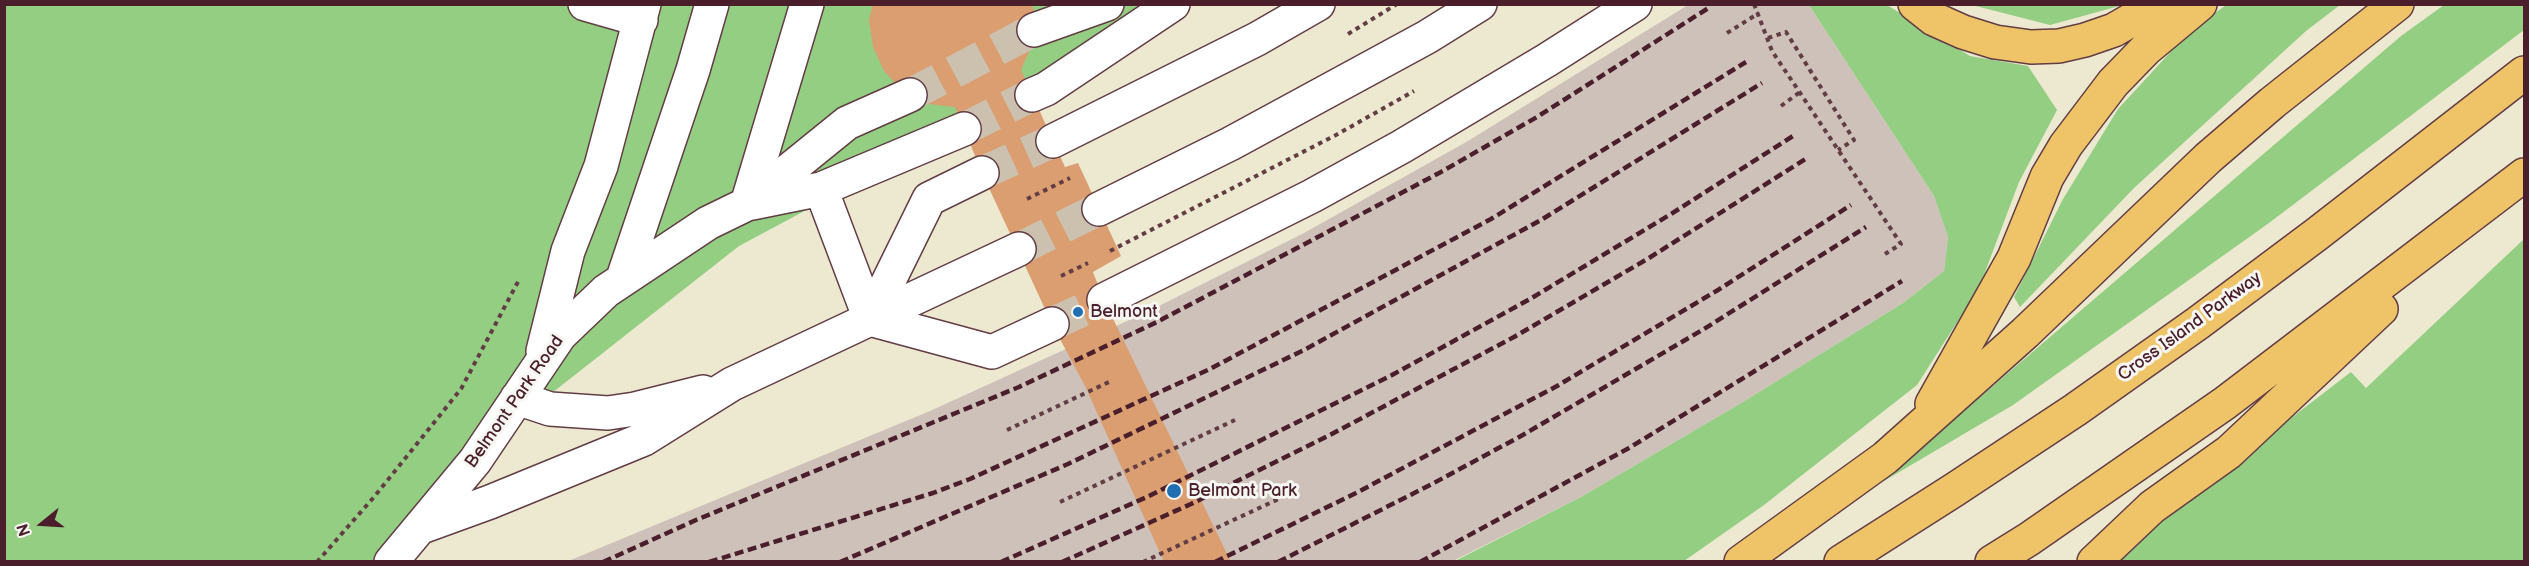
<!DOCTYPE html>
<html>
<head>
<meta charset="utf-8">
<style>
  body { margin:0 }
  #map { position:relative; width:2529px; height:566px; overflow:hidden; background:#ede8d0; font-family:"Balsamiq Sans",sans-serif }
  canvas { display:block }
  .frame { position:absolute; inset:0; border:6px solid #4a1f2b; pointer-events:none }
  .north { position:absolute; left:12px; top:494px; width:60px; height:60px; -webkit-text-stroke:4px #f6f6f2; paint-order:stroke; rotate:252deg; font-size:16px; font-weight:700; line-height:24px; text-align:center; color:#4a1f2b }
  .north::after { content:''; display:block; margin:auto; width:21px; height:27px; background:#4a1f2b; clip-path:polygon(50% 0,100% 100%,50% 72%,0 100%) }
</style>
</head>
<body>
<div id="map">
<canvas width="2529" height="566"></canvas>
<div class="frame"></div>
<div class="north">N</div>
</div>
<script>
const ctx = document.querySelector('canvas').getContext('2d');
ctx.lineJoin = 'round';
function fill(path, color) { ctx.fillStyle = color; ctx.fill(path, 'evenodd'); }
const poly = rows => new Path2D(rows.map(r => 'M' + r).join(''));
function stroke(path, color, width, dash) { ctx.strokeStyle = color; ctx.lineWidth = width; ctx.lineCap = dash ? 'butt' : 'round'; ctx.setLineDash(dash || []); ctx.stroke(path); }
function label(font, color, halo, rows, align = 'center') {
  ctx.font = font + ' "Balsamiq Sans",sans-serif'; ctx.lineWidth = 6; ctx.setLineDash([]); ctx.textBaseline = 'middle'; ctx.strokeStyle = halo; ctx.fillStyle = color; for (const [text, x, y, turn = 0] of rows) {
    ctx.save(); ctx.translate(x, y); ctx.rotate((+turn || 0) * Math.PI / 180); ctx.textAlign = isNaN(turn) ? turn : align; if (halo) ctx.strokeText(text, 0, 0); ctx.fillText(text, 0, 0); ctx.restore();
  }
}
fill(poly([
  [1688,5,1809,5,1934,196,1948,237,1944,271,1903,303,1743,402,1581,497,1453,561,566,562,930,411,1149,311,1304,233,1468,141]
]), '#cec1ba');
fill(poly([
  [4,5,1190,5,739,246,487,444,393,562,5,561],
  [1809,5,1887,5,1970,56,2028,66,2057,110,2019,182,1979,288,1917,385,1764,505,1684,561,1453,562,1581,497,1743,402,1903,303,1944,271,1948,237,1934,196],
  [1972,5,2123,4,2123,5,2050,25],
  [2226,5,2340,5,2306,31,2134,188,2020,307,2014,297,2063,199,2118,109,2188,33],
  [2444,5,2524,5,2524,30,2269,223,2013,405,1811,524,1980,397,2401,36],
  [2524,239,2524,561,2119,562,2161,518,2351,372,2366,388]
]), '#93ce83');
fill(poly([
  [873,4,1032,4,1035,16,1033,43,1021,70,1065,167,1078,163,1121,256,1093,272,1104,300,1231,562,1164,562,1085,386,1052,324,982,173,955,107,928,104,903,91,884,71,873,47,869,20]
]), '#db9e70');
stroke(poly([
  [910,95,1034,30],
  [964,129,1032,95],
  [982,173,1053,141],
  [1019,249,1099,209],
  [1052,324,1104,300]
]), '#ccc0af', 33, [33, 16]);
const minor = poly([
  [585,4,641,20],
  [1034,30,1107,4],
  [1032,95,1046,89,1173,4],
  [1053,141,1257,39,1318,4],
  [821,189,870,319],
  [752,203,821,189,964,129],
  [747,204,807,4],
  [1099,209,1230,144,1427,37,1480,4],
  [623,278,693,70,712,4],
  [1104,300,1312,196,1401,147,1547,60,1635,4],
  [870,319,929,199,982,173],
  [870,319,1019,249],
  [543,351,568,251,601,166,644,4],
  [517,398,550,409,608,413,635,409,703,392],
  [424,526,490,502,644,439,732,384,870,319,992,352,1052,324],
  [391,562,475,461,560,335,606,291,708,223,747,204,847,123,910,95]
]);
const highway = poly([
  [1915,4,1934,19,1963,32,1995,42,2031,47,2059,46,2085,40,2114,30,2159,4],
  [1932,404,2014,258,2047,177,2066,145,2113,83,2146,49,2200,4],
  [1741,562,1885,458,2025,333,2208,158,2272,103,2397,4],
  [1841,562,1954,490,2075,410,2198,323,2317,234,2524,73],
  [1992,562,2029,539,2225,403,2524,175],
  [2094,562,2152,507,2229,452,2381,309]
]);
stroke(minor, '#623d44', 36);
stroke(highway, '#623d44', 36);
stroke(poly([
  [1754,4,1772,51,1901,244,1885,254],
  [1727,33,1759,13],
  [1348,34,1397,4],
  [1768,38,1786,32,1854,140,1838,150],
  [1781,106,1800,92],
  [1027,199,1070,178],
  [1110,251,1336,135,1414,91],
  [1061,276,1088,263],
  [1007,430,1109,382],
  [1060,502,1235,420],
  [317,562,374,497,461,389,520,278],
  [1143,562,1298,490]
]), '#623d44', 4, [4.5, 4.5]);
stroke(minor, '#fff', 33);
stroke(highway, '#efc469', 33);
stroke(poly([
  [603,562,696,520,1019,387,1157,322,1441,172,1537,117,1710,7],
  [709,562,933,493,970,479,1210,369,1491,219,1746,62],
  [840,562,1068,464,1304,350,1541,220,1762,83],
  [1001,562,1149,496,1392,375,1530,299,1671,214,1793,136],
  [1062,562,1191,504,1330,435,1514,337,1649,258,1807,158],
  [1215,562,1356,493,1557,386,1718,290,1851,205],
  [1278,562,1432,484,1521,436,1704,329,1866,227],
  [1420,562,1629,448,1902,281]
]), '#4a1f2b', 4.5, [9, 4.5]);
for (const [x, y, r, color] of [
  [1078,312,6,"#1f6fb2"],
  [1174,491,8,"#1f6fb2"]
]) { const dot = new Path2D(); dot.arc(x, y, r, 0, 2 * Math.PI); ctx.fillStyle = color; ctx.fill(dot); stroke(dot, '#f6f6f2', 2); }
label('18px', '#4a1f2b', '#f6f6f2', [
  ["Belmont",1090,312],
  ["Belmont Park",1188,491]
], 'left');
label('18px', '#4a1f2b', '#f6f6f2', [
  ["Cross Island Parkway",2190,327,-36],
  ["Belmont Park Road",515,402,-55]
]);
</script>
</body>
</html>
